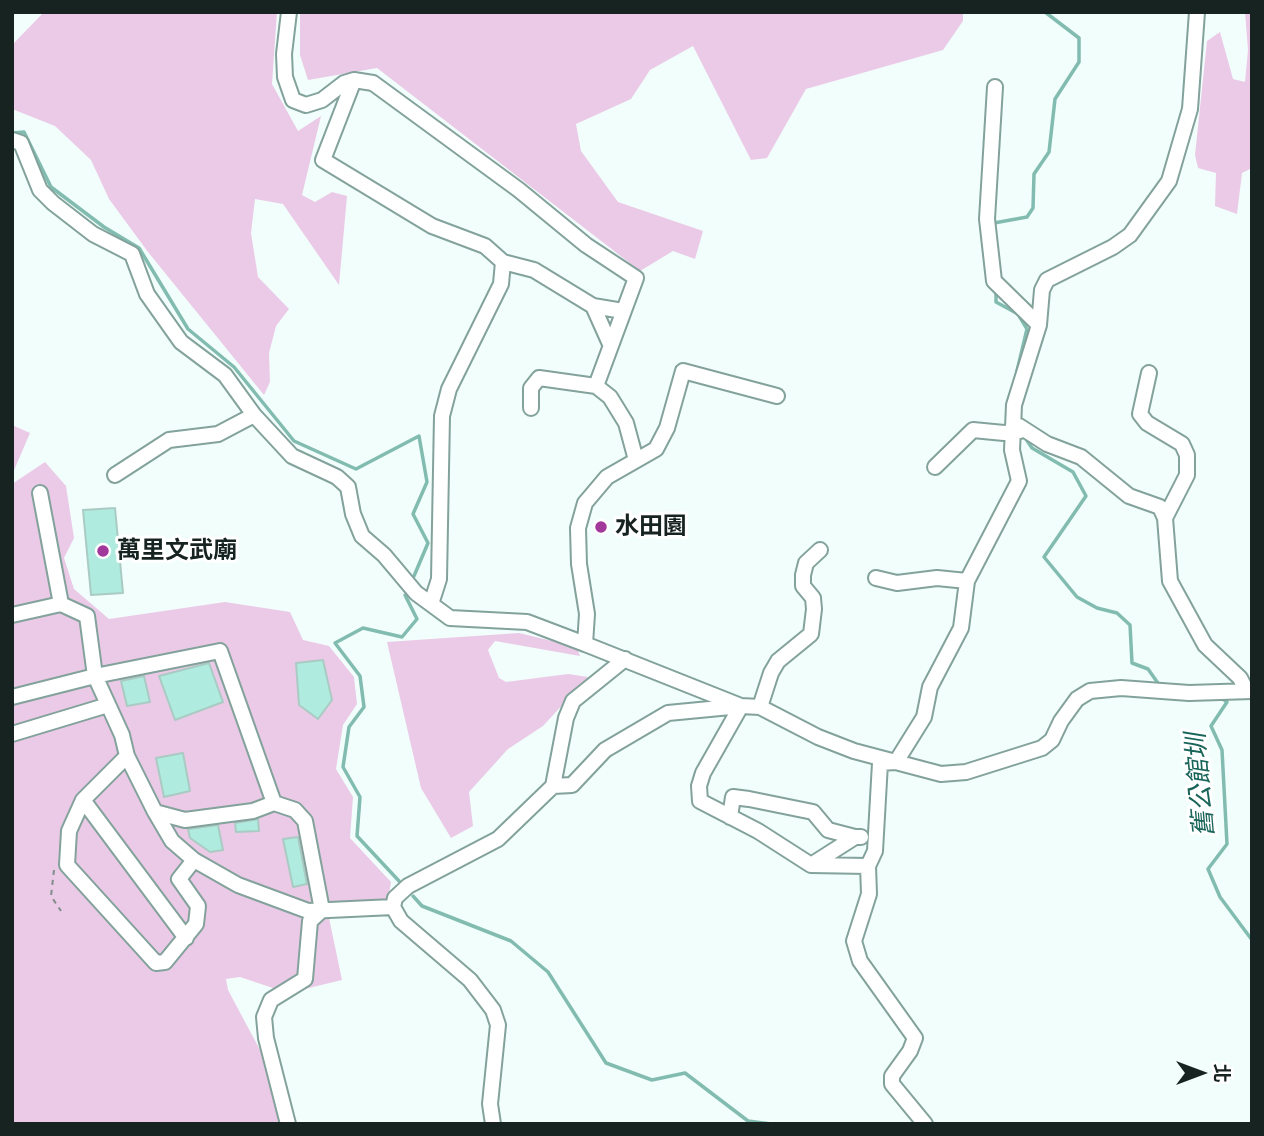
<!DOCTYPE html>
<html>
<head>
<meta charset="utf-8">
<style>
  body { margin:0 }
  #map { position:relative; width:1264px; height:1136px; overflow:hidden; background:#f1fefb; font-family:"PT Sans","Noto Sans TC",sans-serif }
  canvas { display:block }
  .frame { position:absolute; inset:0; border:14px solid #162320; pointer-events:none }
  .north { position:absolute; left:1166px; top:1038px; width:70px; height:70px; -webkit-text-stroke:5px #fff; paint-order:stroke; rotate:90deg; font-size:19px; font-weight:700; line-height:28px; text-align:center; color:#162320 }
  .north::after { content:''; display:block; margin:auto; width:24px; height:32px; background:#162320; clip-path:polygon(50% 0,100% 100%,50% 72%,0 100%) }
</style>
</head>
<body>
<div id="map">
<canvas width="1264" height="1136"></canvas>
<div class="frame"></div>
<div class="north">北</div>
</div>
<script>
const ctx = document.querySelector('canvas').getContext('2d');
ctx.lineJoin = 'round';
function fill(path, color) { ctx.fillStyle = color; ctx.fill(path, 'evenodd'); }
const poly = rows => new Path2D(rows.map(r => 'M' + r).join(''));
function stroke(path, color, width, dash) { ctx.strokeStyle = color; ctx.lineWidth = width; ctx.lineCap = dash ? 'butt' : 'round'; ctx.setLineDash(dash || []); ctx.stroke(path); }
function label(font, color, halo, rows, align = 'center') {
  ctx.font = font + ' "PT Sans","Noto Sans TC",sans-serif'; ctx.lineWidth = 6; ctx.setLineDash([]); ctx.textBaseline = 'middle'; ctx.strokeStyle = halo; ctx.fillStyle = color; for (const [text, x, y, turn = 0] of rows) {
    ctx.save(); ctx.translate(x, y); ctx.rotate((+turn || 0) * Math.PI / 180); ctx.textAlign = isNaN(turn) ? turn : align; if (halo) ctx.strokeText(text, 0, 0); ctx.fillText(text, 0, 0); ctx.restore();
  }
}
fill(poly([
  [44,12,277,12,272,84,298,131,321,116,302,195,315,202,332,192,347,196,339,285,283,204,255,199,251,233,258,277,289,309,276,326,269,353,270,382,264,395,148,252,109,199,91,160,55,126,12,109,12,45],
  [300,12,963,12,963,21,943,50,806,89,767,158,751,160,693,46,650,70,631,99,576,124,581,151,618,202,703,231,695,259,673,251,640,271,377,68,308,80,300,55],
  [1245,12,1252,12,1252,168,1242,173,1237,214,1215,206,1216,173,1198,168,1195,155,1207,41,1220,32,1233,79,1245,82,1248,50],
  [12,425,30,433,12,475],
  [45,462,66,486,74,538,64,558,74,589,109,619,225,602,290,612,303,640,329,646,354,677,357,704,343,725,336,769,353,797,350,838,391,882,385,916,329,918,342,980,288,993,240,977,226,979,228,990,291,1108,281,1124,12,1124,12,484],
  [519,633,577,647,580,656,495,641,488,650,499,678,506,682,568,674,588,677,543,726,508,749,469,792,473,826,451,838,421,788,387,642]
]), '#ebcae7');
stroke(poly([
  [12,133,24,132,51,187,104,227,139,248,188,329,234,367,294,441,356,469,419,436,427,482,413,514,428,543,414,576],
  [994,223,1027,217,1033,208,1034,174,1049,152,1055,99,1079,62,1079,38,1045,12],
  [996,290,996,302,1018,314,1027,329,1017,371],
  [1024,436,1032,448,1073,472,1086,496,1044,557,1077,597,1097,608,1117,613,1130,625,1132,663,1148,669,1160,686],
  [1220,697,1227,702,1211,726,1222,750,1227,844,1208,869,1220,897,1252,940],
  [399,881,357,836,360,797,343,767,349,727,364,707,360,676,335,643,363,628,402,637,417,619,405,595],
  [413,896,422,906,511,941,548,972,606,1063,652,1080,685,1073,748,1121,771,1124]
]), '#82bcb0', 3.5);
const building = poly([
  [115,508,123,593,91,595,83,510,115,508],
  [323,660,332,700,318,719,299,705,296,663,323,660],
  [209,663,223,702,175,720,159,676,209,663],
  [144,676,150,702,127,706,121,681,144,676],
  [183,753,190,791,164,797,156,758,183,753],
  [258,819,259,831,236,832,235,823,258,819],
  [218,825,223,850,210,852,190,838,188,829,218,825],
  [298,837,307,884,293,887,283,839,298,837]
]);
fill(building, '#afebde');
stroke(building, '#aacbc3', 2);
const minor = poly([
  [289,12,284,54,285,77,293,100,306,105,322,100,344,83,354,80,373,83,519,190,586,245,636,278,596,386,610,397,626,423,636,460],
  [354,80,323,160,432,226,485,246,503,262,501,284,449,389,442,416,439,579,431,604],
  [995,87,987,219,994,281,1039,325],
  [12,140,21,143,40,190,53,203,93,234,132,254,147,294,181,342,225,375,254,415,292,456,337,477,348,487,353,514,362,536,384,555,416,593,450,618,527,622,585,644],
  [503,262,534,270,593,306,623,311],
  [593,306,610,344],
  [1149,373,1140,414,1147,423,1182,444,1187,455,1187,475,1165,518],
  [777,396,683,371,667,428,656,449,607,477,585,503,578,528,579,564,587,614,585,644,741,706,760,707,818,737,854,751,941,774,966,772,1042,748,1052,740,1061,721,1077,699,1090,691,1121,688,1189,693,1252,691],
  [531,408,531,388,539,378,596,386],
  [935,467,973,430,1004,433,1020,431,1019,426,1047,444,1081,457,1129,496,1160,507,1165,518,1170,581,1205,645,1240,678,1246,690],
  [115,475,169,440,218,434,254,415],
  [40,493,61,604],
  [876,578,897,583,937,578,967,581],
  [12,615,61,604,87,616,95,676,220,651,274,803],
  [12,697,95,676,122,735,127,756,155,812,172,841,194,860,238,885,308,911,393,907],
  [760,707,771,673,778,661,811,634,814,609,813,598,803,586,803,575,806,563,820,550],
  [12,734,108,705],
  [127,756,83,800,69,831,67,865,156,963,165,962,196,924,198,906,179,879,194,860],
  [553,786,572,785,605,750,668,713,741,706,703,773,699,786,700,801,758,831,811,865,868,866],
  [83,800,186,938],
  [155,812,185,820,253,811,274,803,295,810,305,821,322,910,310,921,305,979,271,1000,264,1017,266,1038,288,1124],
  [730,817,733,797,749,799,813,812,828,830,855,837],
  [811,865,855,837,861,837],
  [493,1124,490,1104,498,1025,493,1010,470,980,401,921,393,907,395,898,408,886,498,839,553,786,566,718,573,701,625,659],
  [925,1124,892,1084,892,1076,910,1051,915,1038,860,961,854,941,869,894,868,866,875,851,880,763,896,762,924,717,930,687,961,628,967,581,1019,481,1012,450,1014,405,1039,325,1042,290,1047,280,1113,247,1130,235,1169,181,1190,109,1197,12]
]);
stroke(minor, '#83a29b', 18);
stroke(poly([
  [54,870,51,896,61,911]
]), '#808d8a', 2, [5, 5]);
stroke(minor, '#fff', 14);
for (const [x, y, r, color] of [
  [601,527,7,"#a1389a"],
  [103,551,7,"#a1389a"]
]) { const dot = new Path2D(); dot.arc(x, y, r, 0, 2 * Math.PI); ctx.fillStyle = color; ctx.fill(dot); stroke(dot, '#fff', 2.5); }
label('bold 24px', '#162320', '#fff', [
  ["水田園",615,527],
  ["萬里文武廟",117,551]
], 'left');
label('italic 26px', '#1a655a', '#fff', [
  ["舊公館圳",1201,785,-95]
]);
</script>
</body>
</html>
